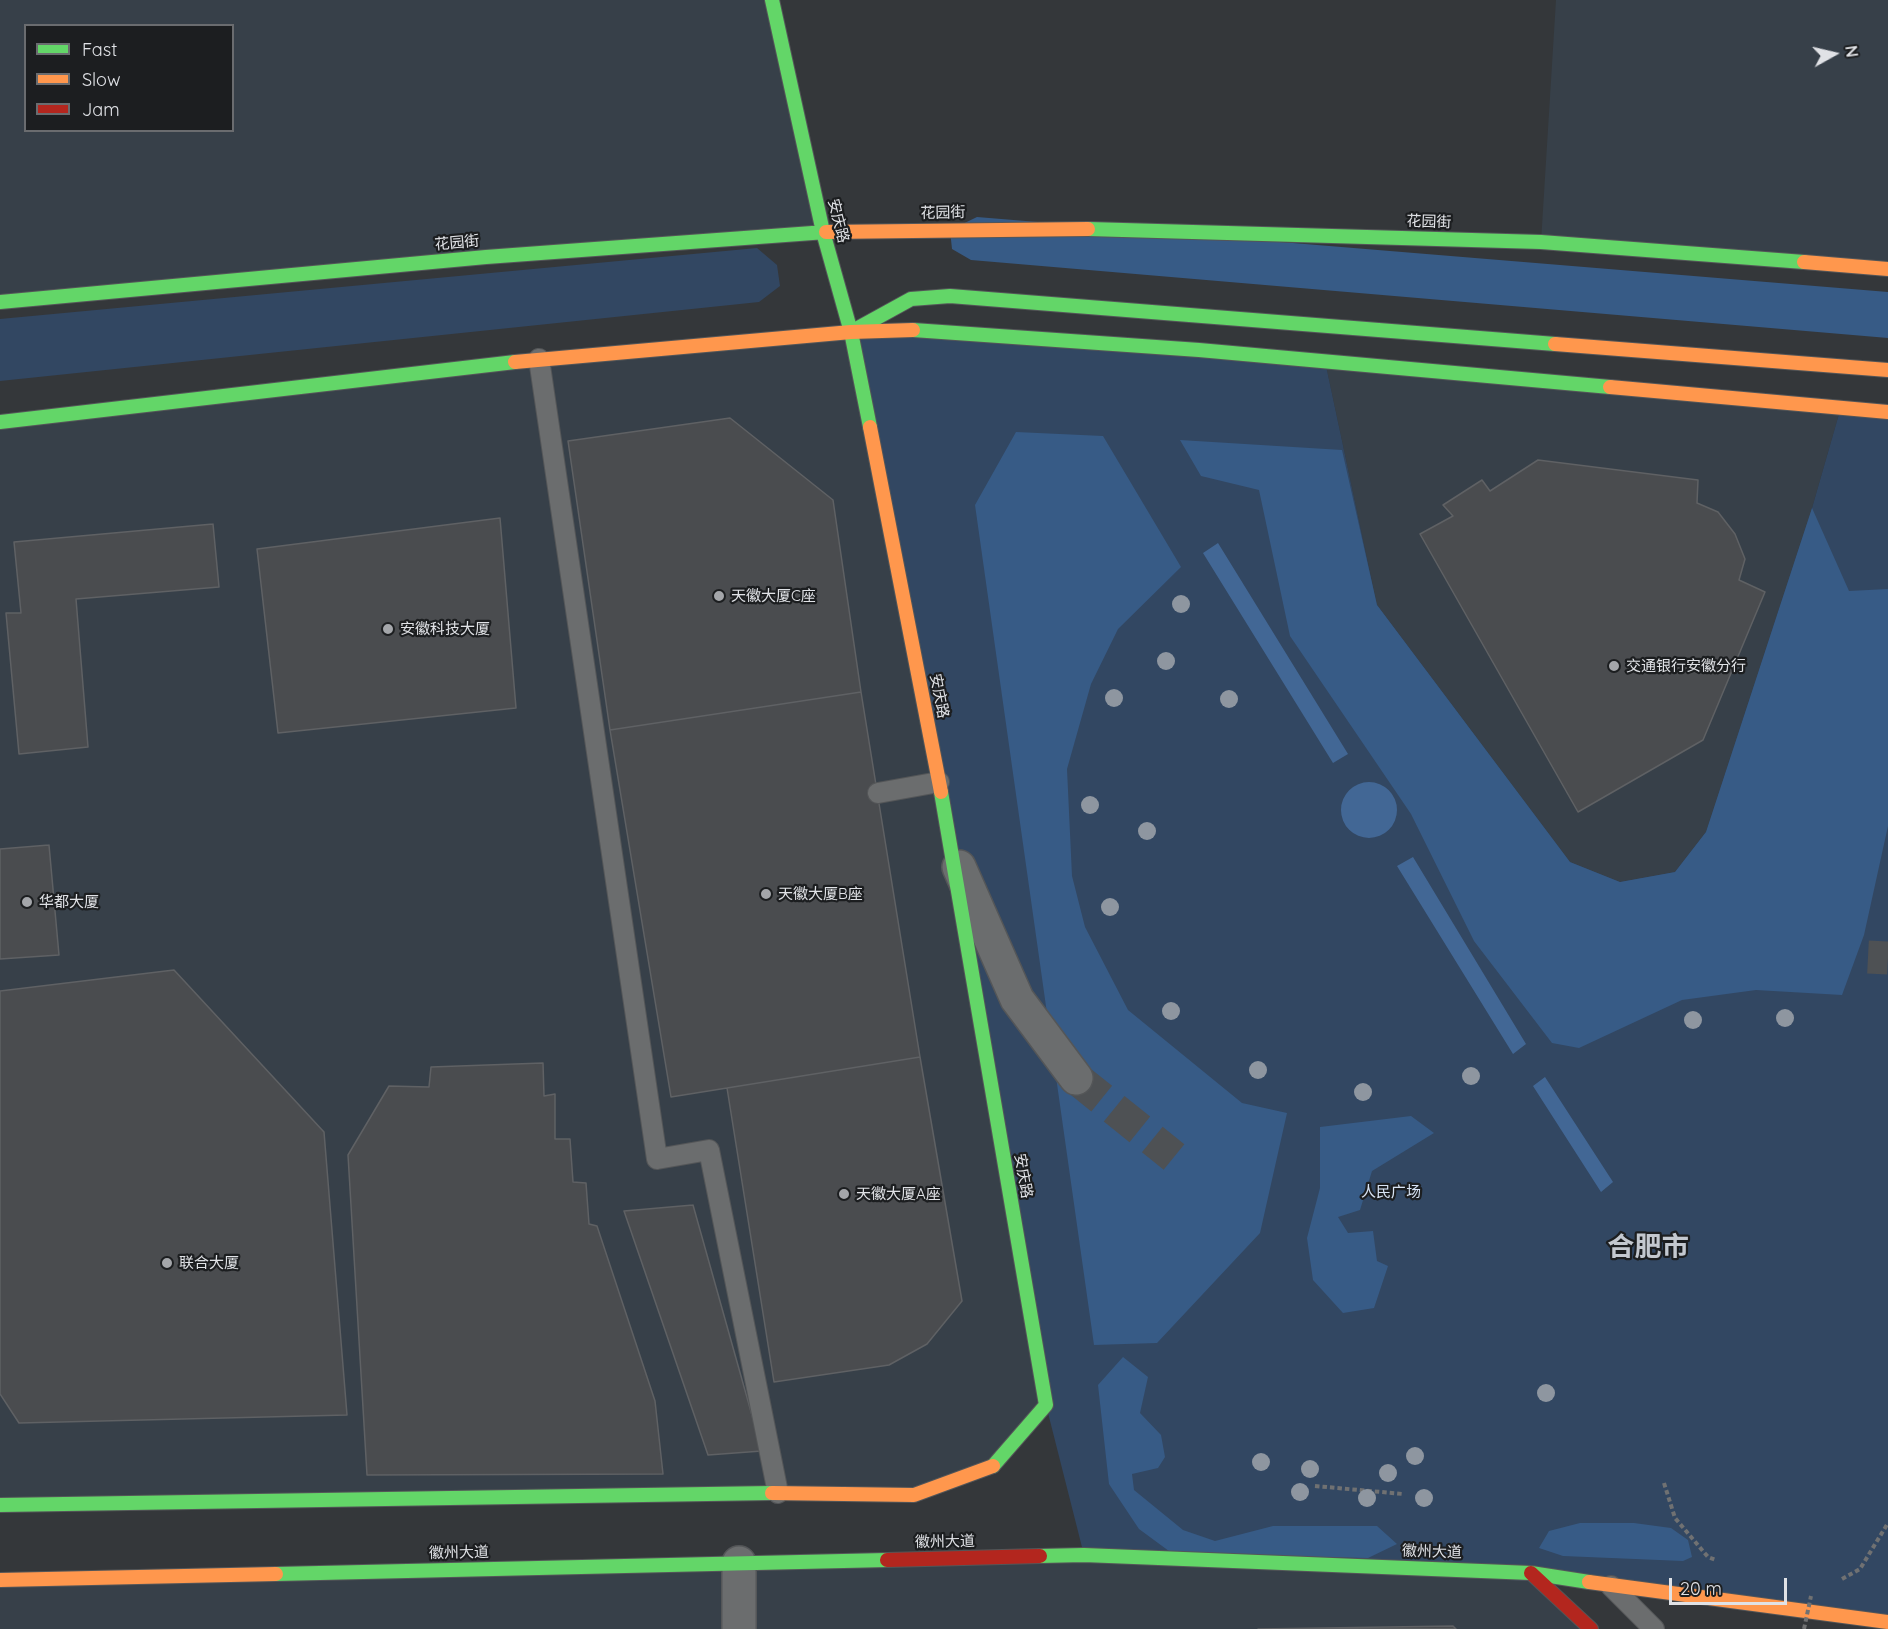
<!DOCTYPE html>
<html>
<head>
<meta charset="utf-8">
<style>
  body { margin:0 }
  #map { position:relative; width:1888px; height:1629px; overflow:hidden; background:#34373a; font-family:Quicksand,sans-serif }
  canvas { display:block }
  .legend { position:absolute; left:24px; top:24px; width:210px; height:108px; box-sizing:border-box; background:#1c1e20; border:2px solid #6a6c6f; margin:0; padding:8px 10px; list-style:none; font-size:18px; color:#e0e2e6 }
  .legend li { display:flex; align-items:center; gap:12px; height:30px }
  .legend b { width:30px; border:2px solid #6a6c6f }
  .north { position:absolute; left:1804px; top:24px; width:60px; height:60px; -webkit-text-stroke:4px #1c1e20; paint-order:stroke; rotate:82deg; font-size:16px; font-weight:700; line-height:24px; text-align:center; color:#e0e2e6 }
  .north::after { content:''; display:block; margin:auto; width:21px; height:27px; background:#e0e2e6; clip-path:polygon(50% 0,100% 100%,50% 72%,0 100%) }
  .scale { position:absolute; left:1669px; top:1578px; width:118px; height:27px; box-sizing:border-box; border:3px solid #e0e2e6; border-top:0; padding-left:8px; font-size:18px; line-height:21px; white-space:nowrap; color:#e0e2e6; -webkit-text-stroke:4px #1c1e20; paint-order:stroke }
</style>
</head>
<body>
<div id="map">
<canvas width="1888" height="1629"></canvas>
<ul class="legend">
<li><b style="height:8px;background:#63d668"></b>Fast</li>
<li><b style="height:8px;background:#ff974d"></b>Slow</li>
<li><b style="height:8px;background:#b3261e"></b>Jam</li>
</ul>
<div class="north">N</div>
<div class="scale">20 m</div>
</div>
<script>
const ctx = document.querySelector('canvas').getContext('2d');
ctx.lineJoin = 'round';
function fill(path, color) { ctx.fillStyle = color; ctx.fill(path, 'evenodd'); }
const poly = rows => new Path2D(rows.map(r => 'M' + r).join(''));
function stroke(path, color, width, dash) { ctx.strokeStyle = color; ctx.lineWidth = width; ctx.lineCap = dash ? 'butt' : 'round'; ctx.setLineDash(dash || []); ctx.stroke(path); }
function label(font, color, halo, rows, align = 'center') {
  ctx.font = font + ' Quicksand,"Noto Sans SC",sans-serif'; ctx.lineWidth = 4.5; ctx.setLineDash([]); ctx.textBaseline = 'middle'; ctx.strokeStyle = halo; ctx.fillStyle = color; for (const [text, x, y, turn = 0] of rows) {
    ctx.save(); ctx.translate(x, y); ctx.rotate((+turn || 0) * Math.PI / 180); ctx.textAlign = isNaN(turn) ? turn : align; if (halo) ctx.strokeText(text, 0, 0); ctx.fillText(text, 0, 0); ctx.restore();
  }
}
fill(poly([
  [0,0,772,0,823,232,0,302],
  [26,26,232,26,232,130,26,130],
  [1556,0,1888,0,1888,269,1541,242],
  [851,332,1046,1405,991,1469,914,1495,0,1505,0,422],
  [1325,361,1841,407,1812,508,1706,832,1675,872,1620,882,1570,862,1377,605],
  [1084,1555,1531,1573,1591,1629,0,1629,0,1580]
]), '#374049');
fill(poly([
  [757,248,777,265,780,286,759,302,0,381,0,319],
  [851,332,1325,361,1377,605,1570,862,1620,882,1675,872,1706,832,1812,508,1841,407,1888,412,1888,1622,1611,1586,1084,1555,1046,1405]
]), '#324762');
fill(poly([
  [977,217,1888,292,1888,338,971,260,952,249,950,230],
  [1016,432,1103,436,1181,567,1118,629,1091,684,1067,769,1072,876,1085,927,1128,1010,1242,1103,1287,1113,1260,1233,1157,1343,1094,1345,975,505],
  [1180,440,1342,450,1377,605,1570,862,1620,882,1675,872,1706,832,1812,508,1849,591,1888,589,1888,826,1864,935,1842,995,1756,990,1682,1000,1579,1048,1552,1043,1474,941,1411,814,1290,636,1259,490,1201,476],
  [1411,1116,1434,1133,1372,1171,1360,1210,1338,1217,1348,1233,1373,1231,1377,1261,1388,1266,1374,1308,1343,1313,1313,1280,1307,1238,1320,1188,1320,1127],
  [1123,1357,1148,1377,1140,1413,1161,1435,1165,1457,1158,1468,1132,1474,1134,1490,1183,1530,1215,1541,1273,1526,1377,1526,1397,1544,1368,1558,1173,1554,1139,1529,1109,1484,1098,1385],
  [1580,1523,1634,1523,1671,1528,1688,1540,1692,1557,1683,1561,1563,1556,1539,1548,1549,1531]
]), '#375b86');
fill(poly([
  [1218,543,1348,754,1333,763,1203,553],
  '1341 810a28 28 0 1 1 56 0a28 28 0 1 1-56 0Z',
  [1413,857,1526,1044,1513,1054,1397,866],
  [1545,1077,1613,1182,1601,1192,1533,1086]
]), '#426795');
const building = poly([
  [730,418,833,500,861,692,610,730,568,441,730,418],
  [1538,460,1698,480,1697,503,1718,512,1735,534,1745,559,1739,580,1765,592,1703,740,1578,812,1420,534,1453,516,1443,505,1482,480,1490,491,1538,460],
  [500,518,516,708,278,733,257,549,500,518],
  [213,524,219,587,76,599,88,747,19,754,6,613,21,613,14,542,213,524],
  [861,692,920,1057,671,1097,610,730,861,692],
  [49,845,59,955,0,959,0,849,49,845],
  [174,970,324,1132,347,1415,19,1423,0,1394,0,991,174,970],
  [920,1057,962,1301,927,1344,889,1365,774,1382,727,1088,920,1057],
  [543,1063,544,1096,555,1094,555,1139,570,1139,573,1182,586,1183,589,1224,597,1226,655,1401,663,1474,367,1475,348,1155,389,1086,429,1087,431,1067,543,1063],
  [693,1205,762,1451,708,1455,624,1211,693,1205],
  [1453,1626,1456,1629,1258,1629,1453,1626]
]);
fill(building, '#4a4c4f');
stroke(building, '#5f6164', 1.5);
stroke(poly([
  [1868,957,1888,958],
  [1076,1078,1174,1157]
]), '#4e5154', 33, [33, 16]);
const lane = poly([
  [539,359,657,1159,709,1150,778,1493],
  [878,793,939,782],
  [1611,1586,1654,1629]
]);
const street = poly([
  [959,867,1017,999,1076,1078],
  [739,1629,739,1563]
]);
const fast = poly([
  [772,0,823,232,851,332,870,427],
  [1088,229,1541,242,1804,262],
  [0,302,486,257,826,232],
  [913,330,1199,350,1610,387],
  [851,332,911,299,950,296,1555,344],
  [0,422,515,362],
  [941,792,1046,1405,993,1466],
  [0,1505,772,1493],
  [1040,1556,1084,1555,1531,1573,1589,1582],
  [276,1574,887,1560]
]);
const slow = poly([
  [826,232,1088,229],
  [1804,262,1888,269],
  [1555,344,1888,370],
  [515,362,851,332,913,330],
  [1610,387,1888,412],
  [870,427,941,792],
  [772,1493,914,1495,993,1466],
  [0,1580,276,1574],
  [1589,1582,1888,1622]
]);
const jam = poly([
  [887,1560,1040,1556],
  [1531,1573,1591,1629]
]);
stroke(lane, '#545658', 22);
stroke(street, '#545658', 36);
stroke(fast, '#545658', 16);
stroke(slow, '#545658', 16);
stroke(jam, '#545658', 16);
stroke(poly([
  [1664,1483,1675,1518,1708,1557,1716,1560],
  [1315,1486,1403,1494],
  [1842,1579,1860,1569,1888,1523]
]), '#707172', 4, [4.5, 3]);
stroke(lane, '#6b6d6e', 20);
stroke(street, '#6b6d6e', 33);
stroke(fast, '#63d668', 14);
stroke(slow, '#ff974d', 14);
stroke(jam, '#b3261e', 14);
stroke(poly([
  [1804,1629,1811,1596]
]), '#707172', 4, [4.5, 3]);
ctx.fillStyle = '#8e96a0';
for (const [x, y] of [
  [1181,604],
  [1166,661],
  [1114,698],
  [1229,699],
  [1090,805],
  [1147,831],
  [1110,907],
  [1171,1011],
  [1785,1018],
  [1693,1020],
  [1258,1070],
  [1471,1076],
  [1363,1092],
  [1546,1393],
  [1415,1456],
  [1261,1462],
  [1310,1469],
  [1388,1473],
  [1300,1492],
  [1367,1498],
  [1424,1498]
]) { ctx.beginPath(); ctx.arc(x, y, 9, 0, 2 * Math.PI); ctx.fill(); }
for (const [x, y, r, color] of [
  [719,596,6,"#a4a6aa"],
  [388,629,6,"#a4a6aa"],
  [1614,666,6,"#a4a6aa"],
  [766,894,6,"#a4a6aa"],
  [27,902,6,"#a4a6aa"],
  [844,1194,6,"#a4a6aa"],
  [167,1263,6,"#a4a6aa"]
]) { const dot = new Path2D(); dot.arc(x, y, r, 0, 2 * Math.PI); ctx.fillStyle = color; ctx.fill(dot); stroke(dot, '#1c1e20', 2); }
label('15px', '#e0e2e6', '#1c1e20', [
  ["花园街",943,213,-1],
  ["安庆路",838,221,76],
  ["花园街",1429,222,2],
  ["花园街",457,243,-5],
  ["安庆路",939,696,79],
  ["安庆路",1023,1176,80],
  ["徽州大道",945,1542,-1],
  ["徽州大道",1432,1552,2],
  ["徽州大道",459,1553,-1]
]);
label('15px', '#e0e2e6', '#1c1e20', [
  ["天徽大厦C座",731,596],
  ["安徽科技大厦",400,629],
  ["交通银行安徽分行",1626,666],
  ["天徽大厦B座",778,894],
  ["华都大厦",39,902],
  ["天徽大厦A座",856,1194],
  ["联合大厦",179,1263]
], 'left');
label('15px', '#d8e4f4', '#1c1e20', [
  ["人民广场",1391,1192]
]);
label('bold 27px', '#c3c8cf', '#1c1e20', [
  ["合肥市",1648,1248]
]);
</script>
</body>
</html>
